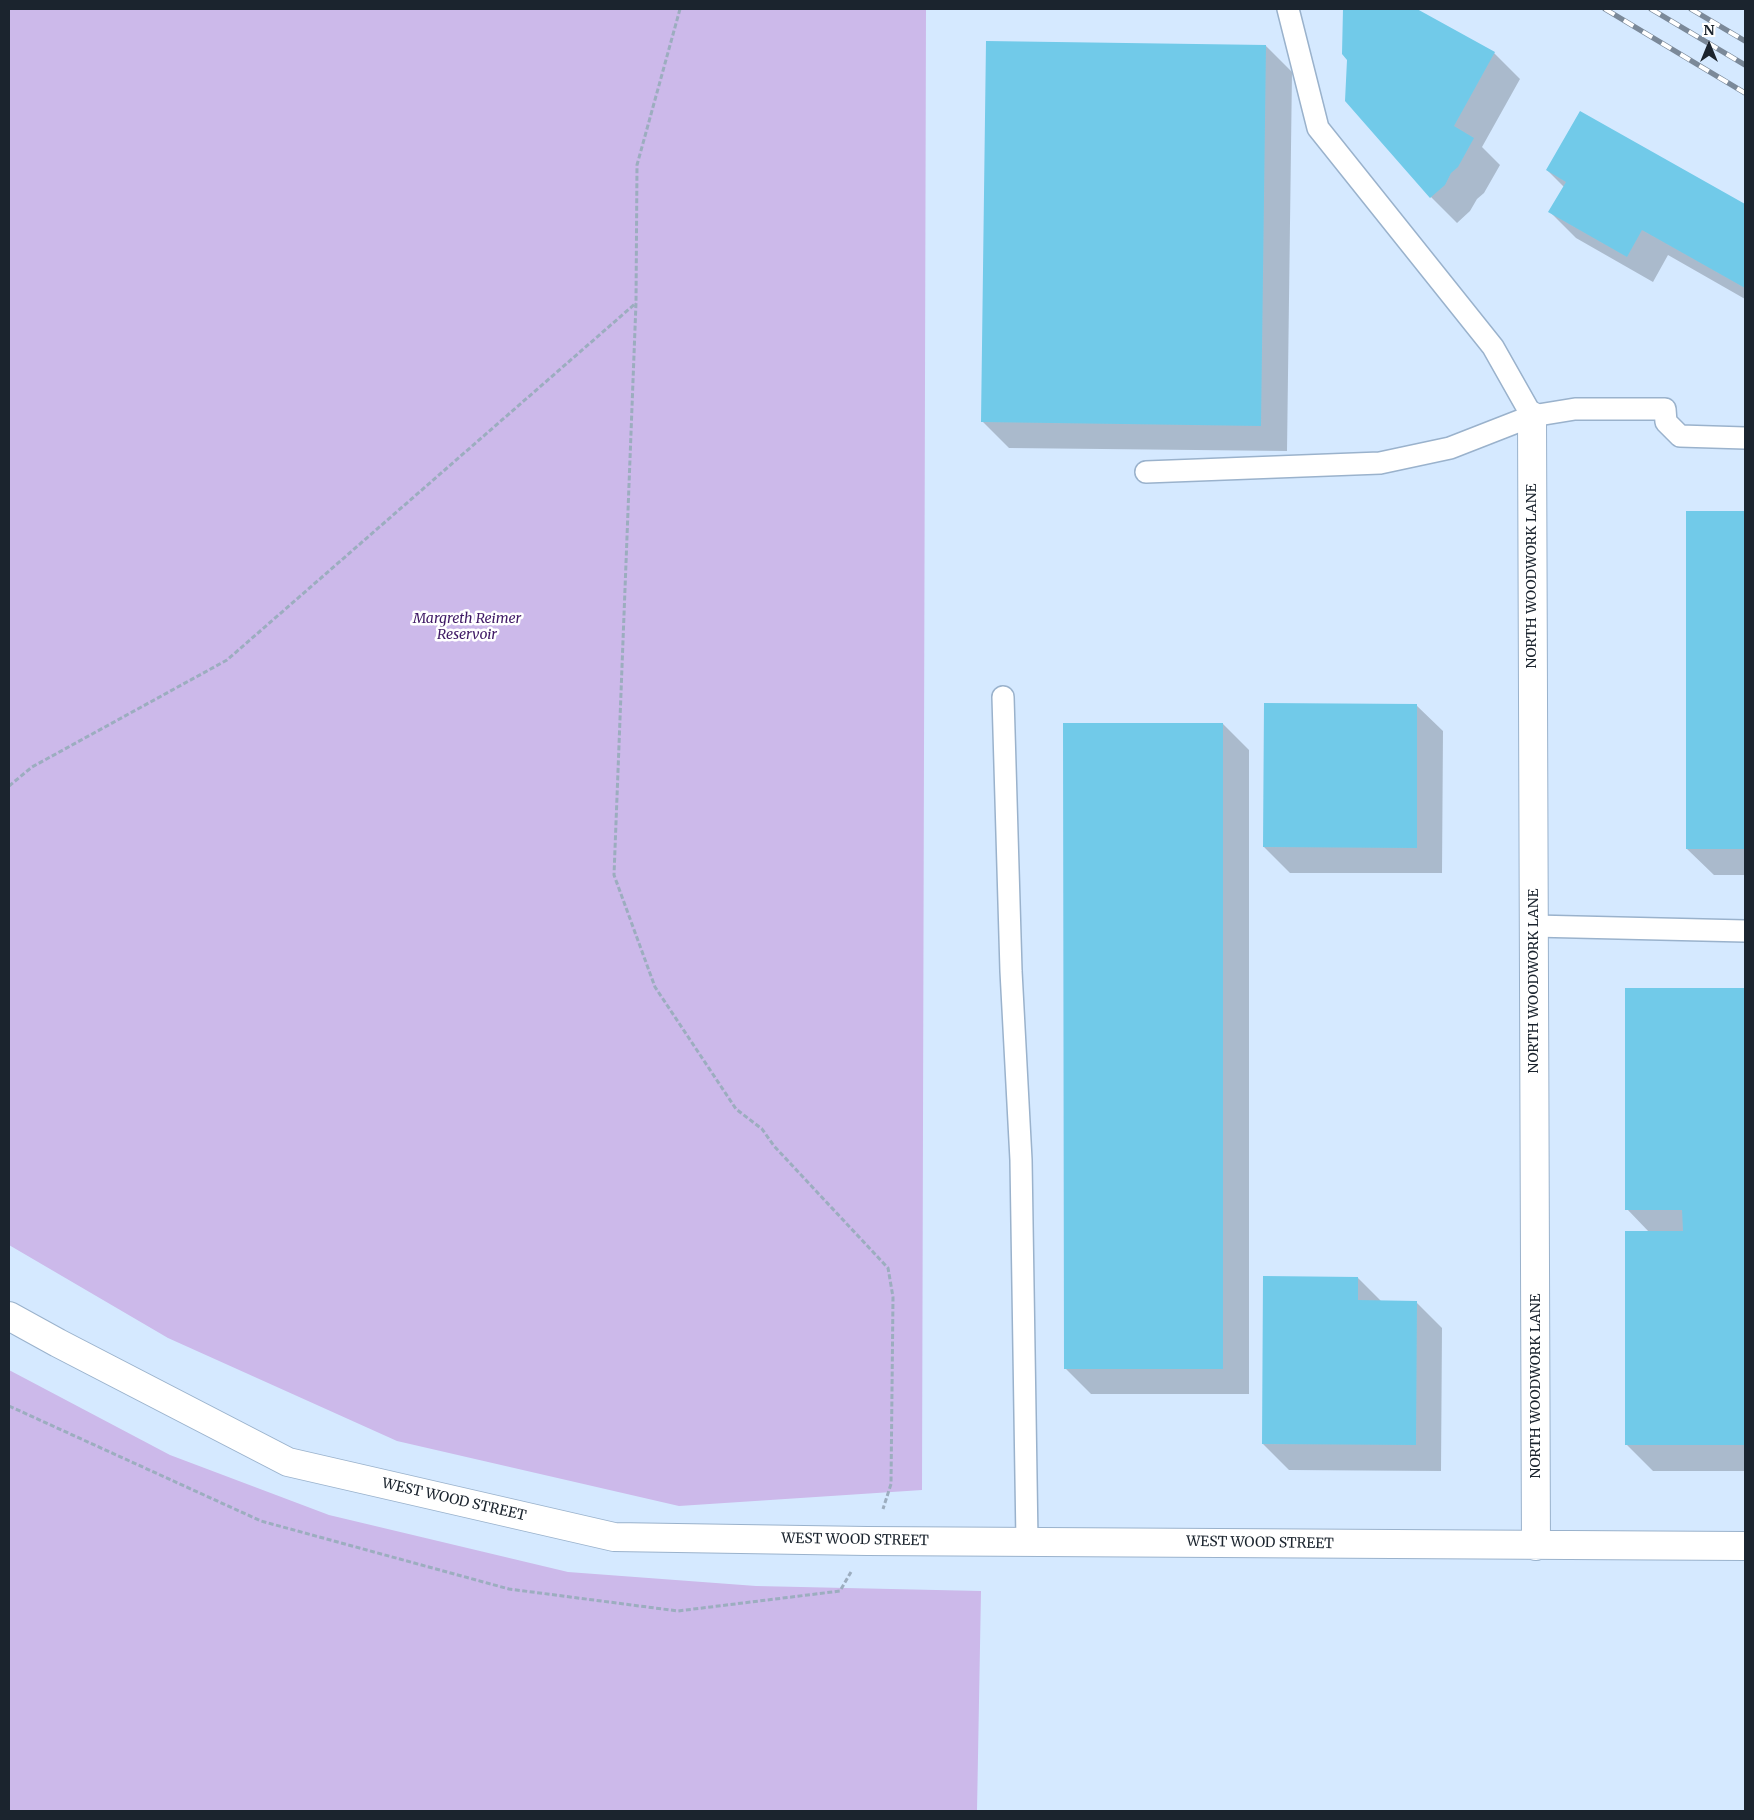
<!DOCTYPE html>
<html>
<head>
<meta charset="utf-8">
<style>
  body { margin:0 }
  #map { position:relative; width:1754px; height:1820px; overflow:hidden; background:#d5e9ff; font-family:Merriweather,serif }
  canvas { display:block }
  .frame { position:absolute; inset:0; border:10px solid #1b242e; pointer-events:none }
  .north { position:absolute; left:1684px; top:20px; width:50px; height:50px; -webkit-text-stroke:4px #fff; paint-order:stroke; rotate:0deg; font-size:14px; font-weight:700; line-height:20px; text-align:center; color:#1b242e }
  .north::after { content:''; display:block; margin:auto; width:18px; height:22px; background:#1b242e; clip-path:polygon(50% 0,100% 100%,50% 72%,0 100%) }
</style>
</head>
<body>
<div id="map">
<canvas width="1754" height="1820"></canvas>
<div class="frame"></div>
<div class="north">N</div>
</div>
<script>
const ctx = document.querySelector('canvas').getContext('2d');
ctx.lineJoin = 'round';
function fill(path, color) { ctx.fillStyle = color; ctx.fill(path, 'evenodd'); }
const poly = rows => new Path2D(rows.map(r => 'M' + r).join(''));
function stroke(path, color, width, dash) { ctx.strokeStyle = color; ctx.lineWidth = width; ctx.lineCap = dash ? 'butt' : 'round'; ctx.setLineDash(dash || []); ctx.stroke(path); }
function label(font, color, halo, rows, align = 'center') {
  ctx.font = font + ' Merriweather,serif'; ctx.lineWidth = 5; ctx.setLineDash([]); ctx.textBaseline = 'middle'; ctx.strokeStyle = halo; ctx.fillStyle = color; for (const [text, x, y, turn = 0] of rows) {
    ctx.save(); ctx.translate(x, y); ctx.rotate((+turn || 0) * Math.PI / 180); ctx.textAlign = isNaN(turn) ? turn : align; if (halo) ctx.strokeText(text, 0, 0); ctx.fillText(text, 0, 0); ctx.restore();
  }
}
fill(poly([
  [9,9,926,9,922,1490,679,1506,397,1441,168,1338,9,1245],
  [9,1370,170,1455,329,1515,568,1572,756,1586,981,1591,977,1811,9,1811]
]), '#ccb9ea');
fill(poly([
  [1344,9,1414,9,1494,53,1520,79,1482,147,1500,165,1484,193,1477,199,1470,211,1457,223,1431,197,1348,59,1343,54],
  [1266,46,1292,72,1287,451,1009,448,983,422],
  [1580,112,1745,205,1745,299,1668,255,1653,282,1576,238,1550,212,1564,187,1547,170],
  [1687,512,1745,512,1745,875,1714,875,1687,849],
  [1416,705,1443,731,1442,873,1290,873,1264,847],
  [1223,724,1249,750,1249,1394,1091,1394,1065,1368],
  [1627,990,1745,990,1745,1471,1653,1471,1627,1445,1650,1233,1627,1209],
  [1358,1278,1382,1302,1416,1302,1442,1328,1441,1471,1289,1470,1263,1444]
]), '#0003');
fill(poly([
  [1343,9,1417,9,1495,52,1454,126,1474,138,1458,167,1451,173,1445,185,1430,198,1345,101,1347,60,1342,54],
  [986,41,1266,45,1261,426,981,422],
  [1580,111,1745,204,1745,288,1642,230,1627,257,1548,212,1566,182,1546,170],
  [1686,511,1745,511,1745,849,1686,849],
  [1264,703,1417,704,1417,848,1263,847],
  [1063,723,1223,723,1223,1369,1064,1369],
  [1625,988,1745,988,1745,1445,1625,1445,1625,1231,1683,1231,1682,1210,1625,1210],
  [1263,1276,1358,1277,1358,1300,1417,1301,1416,1445,1262,1444]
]), '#71cae9');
const service = poly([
  [1288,9,1318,128,1493,347,1532,416],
  [1146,472,1380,463,1450,448,1532,416,1575,409,1665,409,1666,422,1680,436,1745,438],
  [1003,697,1011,971,1021,1160,1027,1541],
  [1534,926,1745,931]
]);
const minor = poly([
  [1532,416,1536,1546],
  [9,1316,58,1343,288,1462,614,1537,867,1541,1745,1546]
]);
stroke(service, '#9ab2cc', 24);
stroke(minor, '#9ab2cc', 30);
stroke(poly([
  [680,9,637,165,636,303,614,875,655,987,736,1109,762,1129,774,1146,888,1268,893,1297,891,1484,883,1509],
  [9,786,32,767,227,660,636,303],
  [9,1406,261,1521,509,1589,678,1611,840,1591,851,1572]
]), '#9cadbf', 3, [5, 2.5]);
stroke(service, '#fff', 21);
stroke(minor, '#fff', 28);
const rail = poly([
  [1605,9,1745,93],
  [1651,9,1745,65],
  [1691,9,1745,41]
]);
stroke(rail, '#7b8999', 5.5);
stroke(rail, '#fff', 4, [11]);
label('14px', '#1b242e', '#fff', [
  ["NORTH WOODWORK LANE",1532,576,-90],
  ["NORTH WOODWORK LANE",1534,981,-90],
  ["NORTH WOODWORK LANE",1536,1386,-90],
  ["WEST WOOD STREET",454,1500,13],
  ["WEST WOOD STREET",855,1540,1],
  ["WEST WOOD STREET",1260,1543,1]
]);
label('italic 14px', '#3f1965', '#fff', [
  ["Margreth Reimer",467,619],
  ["Reservoir",467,635]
]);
</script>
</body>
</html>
